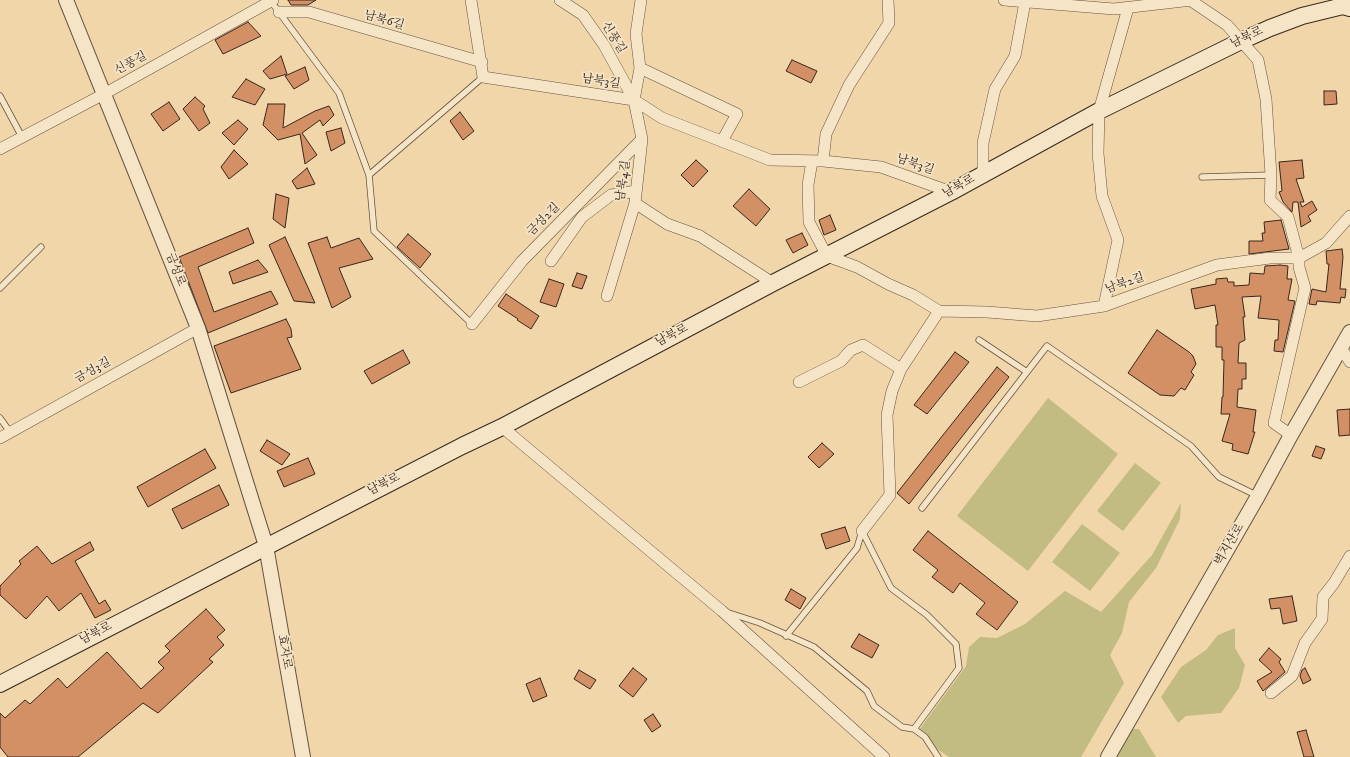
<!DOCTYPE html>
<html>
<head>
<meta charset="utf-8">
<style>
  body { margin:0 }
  canvas { display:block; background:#f1d6a9 }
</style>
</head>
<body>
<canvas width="1350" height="757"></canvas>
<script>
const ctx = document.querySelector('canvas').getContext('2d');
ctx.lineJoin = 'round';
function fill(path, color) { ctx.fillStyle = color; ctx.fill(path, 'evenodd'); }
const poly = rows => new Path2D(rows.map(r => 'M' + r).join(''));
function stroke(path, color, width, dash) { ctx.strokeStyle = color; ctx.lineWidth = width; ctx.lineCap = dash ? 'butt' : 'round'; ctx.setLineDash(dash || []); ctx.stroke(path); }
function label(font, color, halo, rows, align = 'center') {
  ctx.font = font + ' "IM FELL DW Pica","Noto Serif KR",serif'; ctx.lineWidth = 3.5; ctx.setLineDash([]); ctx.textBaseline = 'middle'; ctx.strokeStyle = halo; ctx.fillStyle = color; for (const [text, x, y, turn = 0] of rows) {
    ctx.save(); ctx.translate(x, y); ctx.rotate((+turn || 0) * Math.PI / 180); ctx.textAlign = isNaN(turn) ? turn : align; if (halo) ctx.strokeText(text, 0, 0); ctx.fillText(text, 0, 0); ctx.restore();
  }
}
fill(poly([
  [1048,398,1118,454,1028,571,957,516],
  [1135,463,1161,483,1123,531,1097,511],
  [1181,503,1180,519,1156,568,1129,602,1122,633,1110,655,1124,683,1081,757,949,757,937,749,919,730,966,666,969,647,980,637,997,638,1025,624,1065,591,1101,612,1152,555],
  [1082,524,1120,553,1090,591,1052,562],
  [1235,628,1235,648,1245,665,1239,688,1221,713,1186,716,1178,723,1161,697,1181,667,1206,650,1218,635],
  [1133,729,1139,729,1156,757,1116,757]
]), '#c2bc82');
const building = poly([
  [288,0,316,0,308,5,291,5,288,0],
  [248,22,261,36,223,54,215,40,248,22],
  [281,56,287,74,270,79,263,71,281,56],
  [792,60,817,71,811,83,786,71,792,60],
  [305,67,309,80,294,89,285,76,305,67],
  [246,79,265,89,255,105,232,97,246,79],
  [1324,91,1336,91,1337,104,1324,105,1324,91],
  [195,97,205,106,203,109,210,123,199,131,183,109,195,97],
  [169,102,180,119,163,131,151,114,169,102],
  [268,104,285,104,283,128,315,111,329,106,334,115,323,126,320,120,302,133,317,155,305,164,300,134,278,140,263,125,268,104],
  [460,112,474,131,463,140,450,121,460,112],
  [238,120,248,129,234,145,222,133,238,120],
  [341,128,345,143,331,151,326,132,341,128],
  [234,150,248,164,229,179,221,167,234,150],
  [696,160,708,171,693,187,681,175,696,160],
  [1302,160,1304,178,1296,179,1304,202,1300,202,1302,207,1312,201,1317,210,1308,216,1311,221,1301,227,1298,202,1293,202,1292,212,1283,202,1279,192,1282,191,1279,162,1302,160],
  [307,168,315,184,297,189,292,181,307,168],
  [749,189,770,209,756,226,733,206,749,189],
  [276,194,289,198,285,228,273,219,276,194],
  [830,215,836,230,824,235,819,220,830,215],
  [1281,220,1289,249,1249,254,1249,241,1263,241,1262,233,1265,233,1264,222,1281,220],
  [248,228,254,243,198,267,214,312,271,291,278,304,208,333,179,257,248,228],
  [802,233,808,245,793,253,786,240,802,233],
  [408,234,431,254,420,268,397,247,408,234],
  [285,237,315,303,294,301,269,245,285,237],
  [327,237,331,248,359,238,373,259,339,268,351,297,332,308,308,243,327,237],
  [1342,249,1343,257,1340,289,1346,289,1345,298,1341,297,1340,303,1317,301,1316,305,1309,304,1312,289,1326,292,1329,264,1327,264,1326,251,1342,249],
  [258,260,268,272,233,284,229,272,258,260],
  [1280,265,1288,266,1287,279,1292,279,1288,300,1295,301,1283,352,1274,351,1275,340,1278,340,1279,320,1258,318,1261,296,1242,297,1245,317,1243,317,1245,340,1239,343,1238,363,1246,363,1246,379,1242,379,1242,389,1238,389,1237,407,1256,410,1253,432,1255,432,1248,454,1232,450,1233,444,1222,441,1230,414,1221,414,1222,397,1223,397,1224,360,1222,360,1222,347,1216,347,1216,325,1218,325,1215,305,1195,309,1191,289,1216,284,1216,279,1227,278,1228,282,1234,282,1234,286,1249,285,1250,273,1264,274,1265,266,1280,265],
  [577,273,587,276,582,289,572,286,577,273],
  [549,279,564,284,556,307,540,302,549,279],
  [506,294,539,316,531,329,517,320,518,319,498,306,506,294],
  [286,319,291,329,292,337,287,338,301,369,231,393,214,346,286,319],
  [1157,330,1189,352,1193,356,1196,364,1191,372,1194,375,1185,390,1181,388,1174,396,1160,395,1128,373,1157,330],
  [403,350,410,363,372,384,364,371,403,350],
  [955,352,969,362,927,414,914,405,955,352],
  [997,367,1009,377,909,504,897,493,997,367],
  [1350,409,1350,435,1339,436,1337,410,1350,409],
  [267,440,290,454,282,465,260,451,267,440],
  [822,443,834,454,819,468,808,457,822,443],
  [1316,446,1325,449,1321,459,1312,456,1316,446],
  [205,449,216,468,148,507,137,487,205,449],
  [308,458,315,474,284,487,277,471,308,458],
  [219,485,229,505,182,529,172,509,219,485],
  [845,527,850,541,826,549,821,534,845,527],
  [928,531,1018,602,997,630,976,614,985,603,960,583,953,593,932,577,938,570,913,550,928,531],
  [90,542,94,550,75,561,99,604,105,600,111,610,95,618,81,593,59,611,47,596,26,619,0,595,0,586,21,564,19,561,37,546,52,564,90,542],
  [791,589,806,598,800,609,785,600,791,589],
  [1292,596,1297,621,1283,624,1280,608,1271,609,1269,599,1292,596],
  [206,609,225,630,217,637,224,645,209,659,213,662,158,713,143,703,78,757,8,757,0,747,0,713,5,718,25,700,30,704,58,678,67,688,107,652,141,689,164,668,158,662,170,651,165,646,206,609],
  [859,634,879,645,872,658,851,647,859,634],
  [1269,648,1281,659,1279,662,1285,672,1263,691,1257,681,1272,672,1259,660,1269,648],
  [633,668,647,679,633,697,619,686,633,668],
  [1305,668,1311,680,1303,684,1300,676,1302,670,1305,668],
  [579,670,596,680,590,689,574,679,579,670],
  [540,678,547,696,533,702,526,684,540,678],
  [653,714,661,726,652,732,644,720,653,714],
  [1306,730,1314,757,1304,757,1297,732,1306,730]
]);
fill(building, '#d39065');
stroke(building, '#38271f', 1);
const service = poly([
  [270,0,339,93,369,175,374,231,472,324],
  [0,96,22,137],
  [369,175,483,77],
  [1202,177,1271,175],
  [0,288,41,247],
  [979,340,1027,372],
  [0,418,10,432],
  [922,508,1047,346,1191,446,1219,477,1258,496],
  [729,613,760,623,814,647,867,691,874,706,902,727,914,729,925,737,938,757],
  [786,636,857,548,862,531,891,588,927,615,956,644,959,668,914,729]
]);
const minor = poly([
  [471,0,483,77,634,100,662,118,770,160,823,161,881,167,951,192],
  [560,0,583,15,604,45,634,100],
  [1004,0,1114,9,1192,0],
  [1190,0,1227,25,1258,60,1266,99,1271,175,1270,200,1288,217,1299,258,1299,267,1305,288,1274,423,1291,435],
  [1128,8,1099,111,1098,153,1102,196,1118,240,1104,306,1217,265,1270,258,1299,258,1326,243,1350,216],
  [279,12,309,12,482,62],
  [640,68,737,114,722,141],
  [0,149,104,94,273,0],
  [812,161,808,185,809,222,827,256,857,267,888,284,913,295,939,311,987,312,1037,316,1104,306],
  [823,161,826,134,849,85,889,23,888,0],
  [983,173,983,143,995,89,1015,56,1025,2],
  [635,203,667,224,700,236,773,283],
  [551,261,582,217,611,195,636,191],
  [607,296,635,203,642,139,634,100,640,68,636,34,641,0],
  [472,324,522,261,642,139],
  [1341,348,1350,362],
  [799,382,841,361,851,350,863,345,901,369],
  [502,427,722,611,884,757],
  [0,438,198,328],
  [862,531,890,495,887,415,892,391,901,369,939,311],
  [1271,693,1292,676,1305,643,1322,619,1323,597,1334,583,1350,556]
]);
const tertiary = poly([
  [66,0,198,328,266,546,303,757],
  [1108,757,1258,496,1291,435,1350,332]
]);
const secondary = poly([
  [0,684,462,446,502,427,773,283,951,192,1099,111,1241,41,1270,28,1302,16,1343,6,1350,8]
]);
stroke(service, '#665342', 7);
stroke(minor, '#665342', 12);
stroke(tertiary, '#665342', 16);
stroke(secondary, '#38271f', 18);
stroke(service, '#f6e4c7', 5.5);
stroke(minor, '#f6e4c7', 11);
stroke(tertiary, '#f6e4c7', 14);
stroke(secondary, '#f6e4c7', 16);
label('12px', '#38271f', '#f6e4c7', [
  ["남북6길",384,21,16],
  ["신풍길",613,38,58],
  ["남북로",1247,38,-25],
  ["신풍길",131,64,-29],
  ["남북3길",601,82,9],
  ["남북3길",915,165,19],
  ["남북4길",624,181,-82],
  ["남북로",959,187,-29],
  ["금성2길",544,220,-45],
  ["금성로",175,270,68],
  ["남북2길",1125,284,-19],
  ["남북로",672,336,-28],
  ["금성3길",93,371,-29],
  ["남북로",384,485,-27],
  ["벽지산로",1230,545,-60],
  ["남북로",96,634,-27],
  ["효자로",284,652,80]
]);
</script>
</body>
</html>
